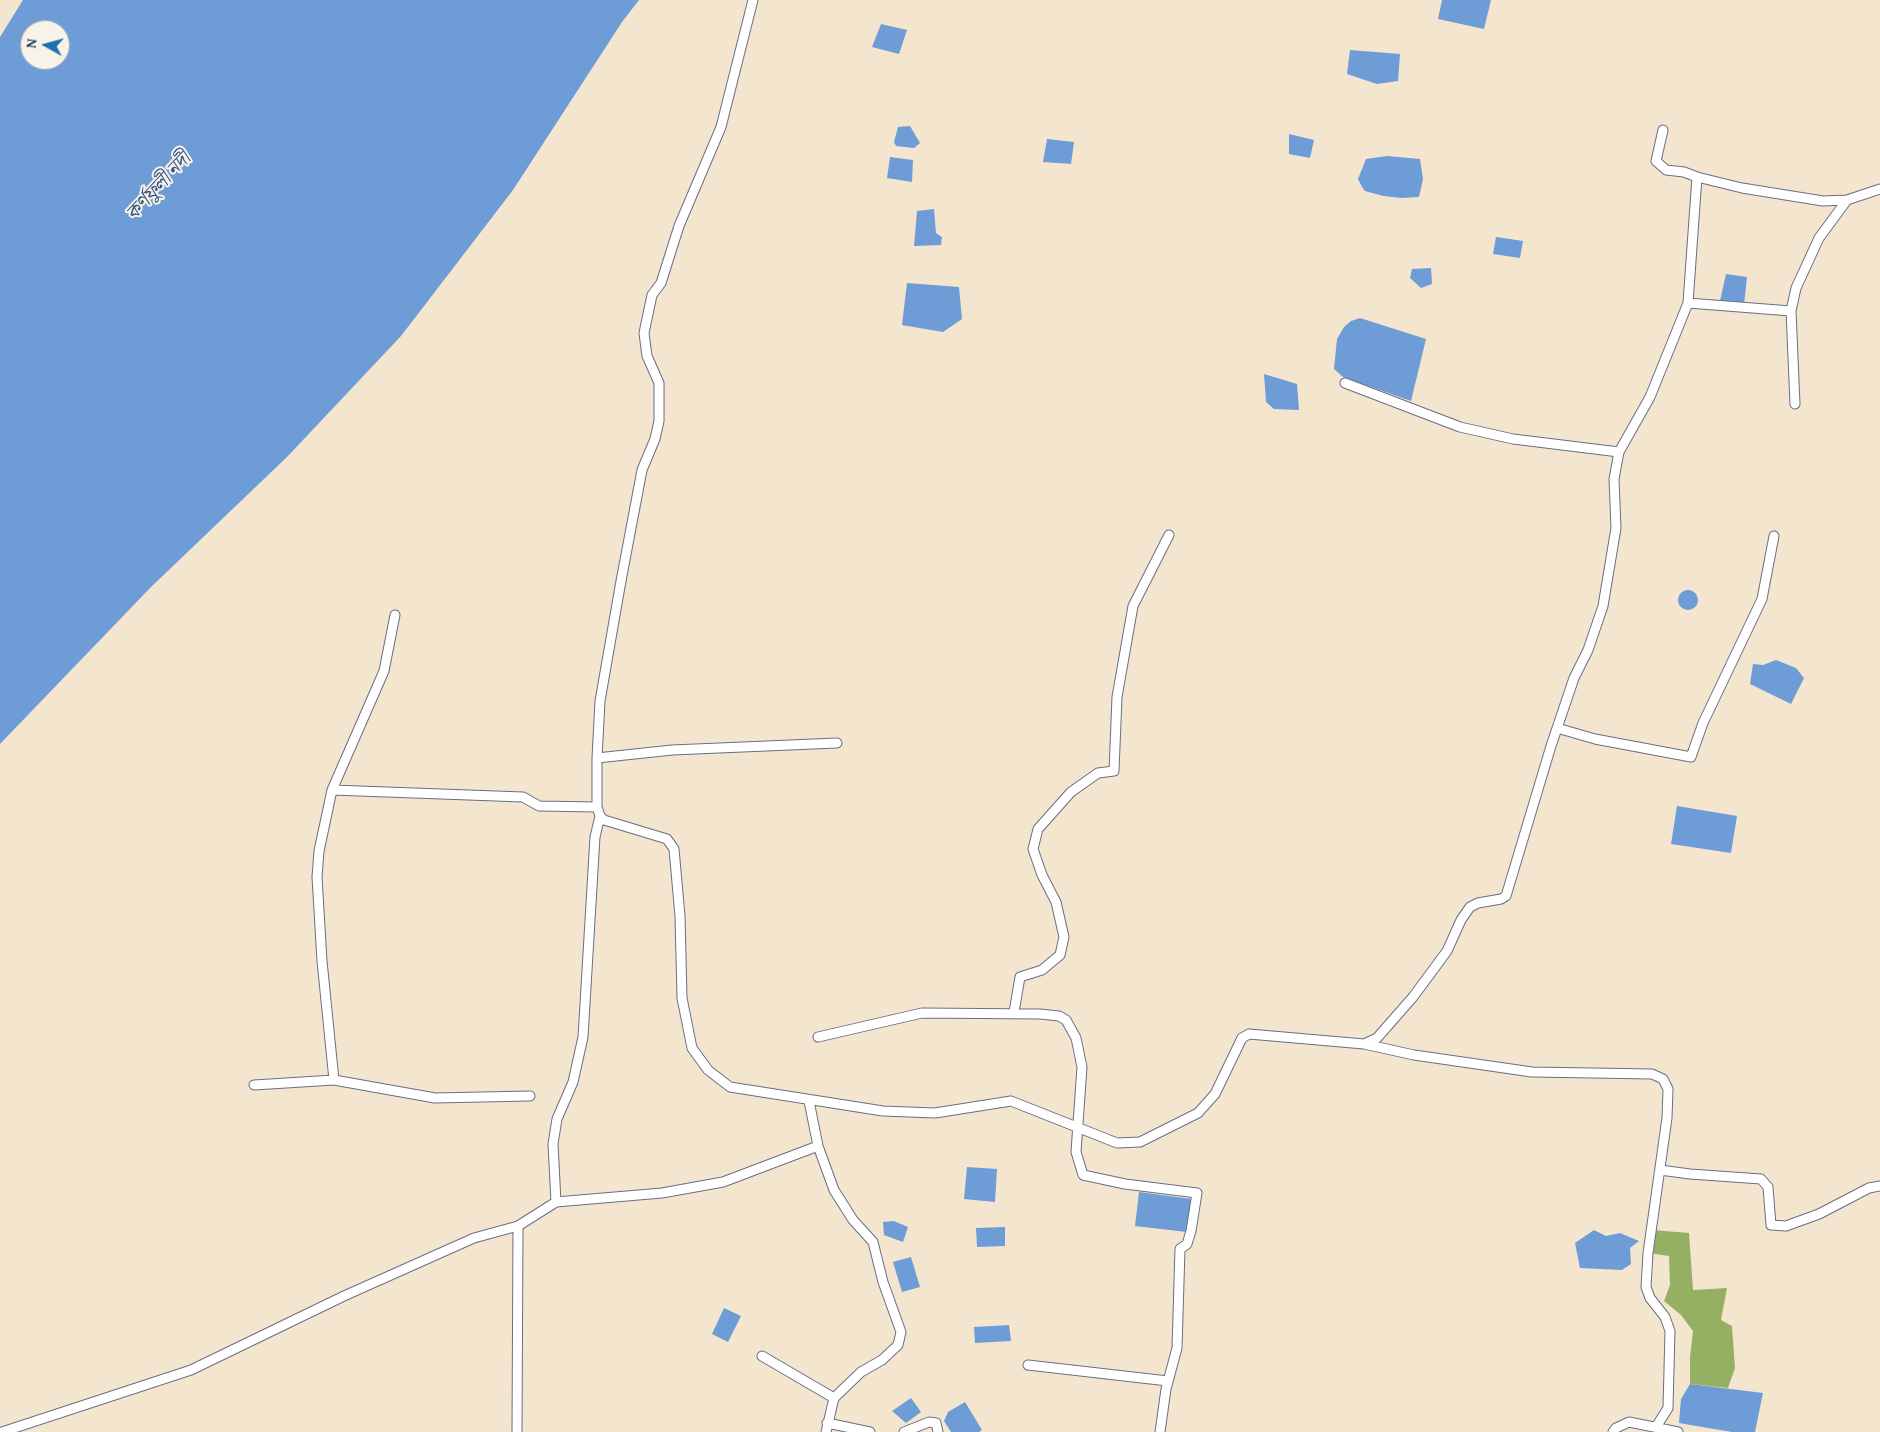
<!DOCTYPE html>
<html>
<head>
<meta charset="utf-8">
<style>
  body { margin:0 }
  #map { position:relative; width:1880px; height:1432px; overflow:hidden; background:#f4e5cf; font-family:"Gentium Book Plus",serif }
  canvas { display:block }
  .north { position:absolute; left:20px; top:20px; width:50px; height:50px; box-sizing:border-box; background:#f7f3e8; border:1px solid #9fa5b1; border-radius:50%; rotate:277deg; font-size:14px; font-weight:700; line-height:20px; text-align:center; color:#1b2f5e }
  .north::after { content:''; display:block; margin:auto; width:18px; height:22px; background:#1f6fb2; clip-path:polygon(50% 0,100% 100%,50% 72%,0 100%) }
</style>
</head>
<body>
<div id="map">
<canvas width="1880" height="1432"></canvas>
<div class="north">N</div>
</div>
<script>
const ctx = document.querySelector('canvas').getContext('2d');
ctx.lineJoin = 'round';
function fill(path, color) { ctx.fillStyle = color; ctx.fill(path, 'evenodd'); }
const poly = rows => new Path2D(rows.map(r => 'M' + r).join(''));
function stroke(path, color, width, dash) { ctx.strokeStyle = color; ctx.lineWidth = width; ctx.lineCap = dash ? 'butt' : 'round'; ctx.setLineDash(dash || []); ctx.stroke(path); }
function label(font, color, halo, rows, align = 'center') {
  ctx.font = font + ' "Gentium Book Plus","Noto Serif Bengali",serif'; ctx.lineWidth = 4; ctx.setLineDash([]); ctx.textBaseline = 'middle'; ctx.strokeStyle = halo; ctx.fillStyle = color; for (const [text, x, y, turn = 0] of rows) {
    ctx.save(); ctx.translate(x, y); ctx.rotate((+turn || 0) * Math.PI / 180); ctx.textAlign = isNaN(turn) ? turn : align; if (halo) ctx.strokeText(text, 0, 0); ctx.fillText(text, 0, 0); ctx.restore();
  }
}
fill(poly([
  [1652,1230,1689,1233,1693,1290,1727,1288,1721,1320,1732,1326,1735,1368,1728,1388,1690,1384,1690,1357,1693,1331,1681,1315,1664,1301,1670,1285,1669,1256,1648,1253]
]), '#95b062');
fill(poly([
  [23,0,639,0,622,22,513,190,401,336,287,457,151,587,0,744,0,37],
  [30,30,60,30,60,60,30,60],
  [1442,0,1491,0,1484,29,1438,19],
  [881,24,907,30,899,54,872,47],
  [1350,50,1400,54,1398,81,1377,84,1347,74],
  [910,126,920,143,914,148,896,146,894,142,898,127],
  [1289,134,1314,140,1310,158,1289,154],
  [1047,139,1074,142,1071,164,1043,162],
  [1387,156,1420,159,1423,179,1419,197,1402,198,1383,196,1365,191,1362,187,1358,179,1366,159],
  [890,157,913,160,912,182,887,178],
  [934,209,936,233,942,237,941,245,914,246,917,211],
  [1496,237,1523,241,1520,258,1493,254],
  [1431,268,1432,284,1421,288,1410,278,1412,269],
  [1726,274,1747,277,1744,305,1720,301],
  [907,283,959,287,962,319,943,332,902,325],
  [1360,318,1426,339,1411,401,1343,377,1334,369,1337,339,1344,327,1351,321],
  [1264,374,1297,384,1299,410,1274,409,1266,402],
  '1678 600a10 10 0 1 1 20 0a10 10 0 1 1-20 0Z',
  [1776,660,1796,668,1804,678,1791,704,1750,684,1753,664,1763,665],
  [1677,806,1737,816,1731,853,1671,844],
  [967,1167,997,1169,995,1202,964,1199],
  [1139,1192,1192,1199,1187,1232,1135,1226],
  [894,1221,908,1227,903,1242,884,1235,883,1222],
  [1005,1227,1005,1246,977,1247,976,1228],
  [1594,1230,1606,1236,1620,1233,1639,1241,1630,1248,1631,1264,1622,1270,1580,1268,1575,1243],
  [911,1257,920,1287,902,1292,893,1262],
  [724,1308,741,1316,728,1342,712,1334],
  [1009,1325,1011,1341,975,1343,974,1327],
  [1690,1384,1763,1393,1755,1432,1732,1432,1679,1423,1681,1399],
  [911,1398,921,1412,906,1423,892,1411],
  [965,1402,982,1430,979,1432,951,1432,944,1421,948,1412]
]), '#6d9cd6');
const street = poly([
  [753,0,721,127,679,226,661,283,652,295,644,333,647,356,659,383,659,421,655,439,642,470,621,581,600,701,597,758,597,807,600,816,604,820,667,839,674,849,680,916,682,998,692,1048,708,1070,730,1087,883,1111,935,1113,1011,1101,1117,1143,1140,1142,1198,1113,1215,1094,1242,1038,1249,1034,1364,1044,1414,1055,1532,1072,1652,1074,1663,1079,1668,1089,1667,1118,1648,1253,1646,1287,1650,1298,1665,1317,1670,1331,1668,1408,1656,1427],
  [1663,130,1656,161,1666,170,1684,172,1697,177,1742,188,1823,201,1847,200,1880,189],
  [1688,303,1791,311,1796,288,1819,238,1847,200],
  [1791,311,1795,404],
  [1345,383,1460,427,1513,439,1619,452,1650,397,1688,303,1697,177],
  [1557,728,1595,739,1691,757,1703,723,1762,599,1774,536],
  [597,758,672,750,837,743],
  [332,790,523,797,539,806,597,807],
  [1014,1012,1020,977,1042,970,1060,955,1064,937,1056,902,1042,875,1033,849,1038,829,1071,792,1098,773,1114,771,1117,697,1133,606,1169,535],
  [818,1037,922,1013,1040,1014,1059,1016,1066,1020,1076,1038,1082,1067,1076,1152,1083,1175,1125,1184,1197,1193,1191,1231,1187,1244,1180,1249,1177,1348,1166,1389,1160,1432],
  [1364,1044,1377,1038,1413,997,1447,951,1461,920,1470,907,1478,903,1501,899,1506,896,1551,746,1574,678,1588,650,1603,606,1616,528,1614,479,1619,452],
  [334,1080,322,961,317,877,319,851,332,790,384,671,395,615],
  [254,1085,334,1080,435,1098,530,1096],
  [809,1101,818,1146,834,1190,853,1220,873,1242,883,1282,901,1332,898,1345,882,1360,861,1372,834,1398,826,1432],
  [1660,1170,1690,1174,1761,1179,1768,1187,1771,1225,1786,1226,1819,1214,1869,1188,1880,1186],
  [556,1202,553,1144,557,1119,573,1082,583,1037,595,837,600,816],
  [762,1356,834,1398],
  [1028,1365,1168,1381],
  [827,1423,870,1432],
  [2,1432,191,1370,344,1296,474,1238,518,1226,556,1202,662,1193,723,1182,818,1146],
  [517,1432,518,1226],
  [904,1432,929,1422,936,1423,938,1432],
  [1613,1432,1616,1428,1629,1422,1678,1432]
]);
stroke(street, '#676f86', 11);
stroke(street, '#fff', 9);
label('italic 20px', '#385588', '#f7f3e8', [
  ["কর্ণফুলী নদী",159,187,-47]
]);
</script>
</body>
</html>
